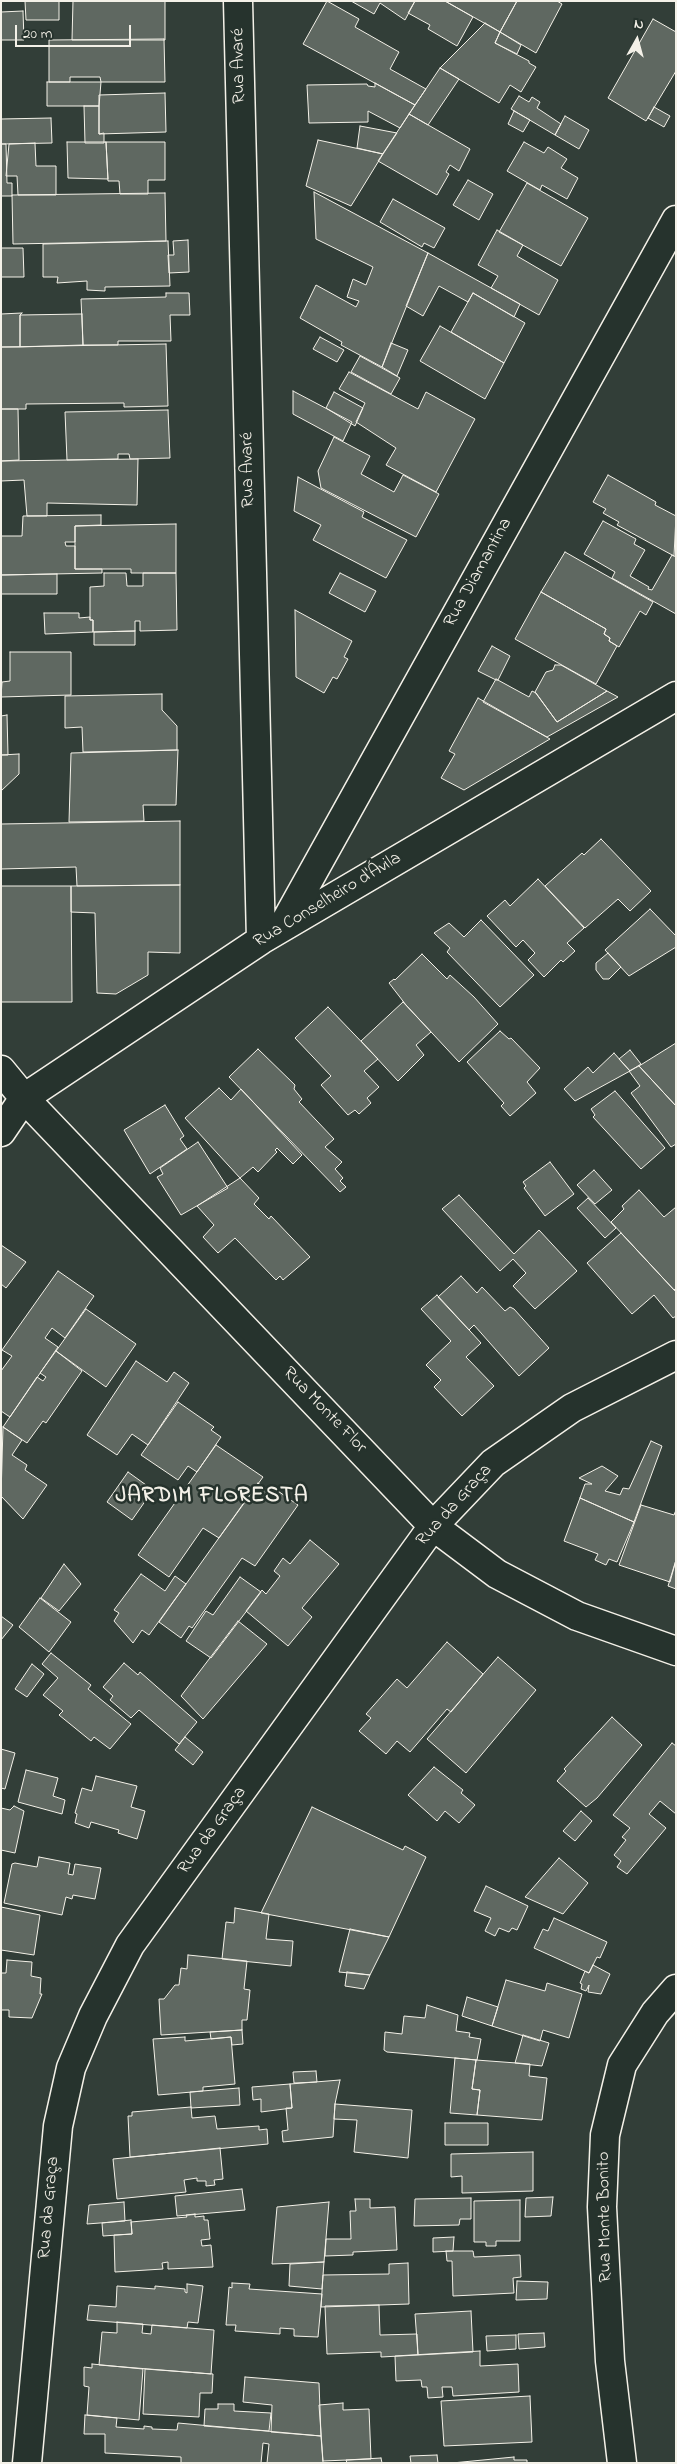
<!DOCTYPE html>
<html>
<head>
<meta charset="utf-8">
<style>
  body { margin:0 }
  #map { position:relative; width:677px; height:2464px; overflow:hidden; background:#323e38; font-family:"Indie Flower",sans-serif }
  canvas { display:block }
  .frame { position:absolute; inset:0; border:2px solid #f4f1e8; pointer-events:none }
  .north { position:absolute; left:612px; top:15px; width:50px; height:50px; -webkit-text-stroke:4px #26332d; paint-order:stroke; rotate:7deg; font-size:14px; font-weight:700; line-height:20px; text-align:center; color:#f4f1e8 }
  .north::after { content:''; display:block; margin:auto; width:18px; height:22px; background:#f4f1e8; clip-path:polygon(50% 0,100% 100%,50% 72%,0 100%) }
  .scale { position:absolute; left:15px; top:25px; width:116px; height:22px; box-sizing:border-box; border:2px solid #f4f1e8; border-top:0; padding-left:6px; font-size:15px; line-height:18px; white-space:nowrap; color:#f4f1e8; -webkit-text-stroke:4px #26332d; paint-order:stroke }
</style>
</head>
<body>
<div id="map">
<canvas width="677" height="2464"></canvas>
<div class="frame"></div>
<div class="north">N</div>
<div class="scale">20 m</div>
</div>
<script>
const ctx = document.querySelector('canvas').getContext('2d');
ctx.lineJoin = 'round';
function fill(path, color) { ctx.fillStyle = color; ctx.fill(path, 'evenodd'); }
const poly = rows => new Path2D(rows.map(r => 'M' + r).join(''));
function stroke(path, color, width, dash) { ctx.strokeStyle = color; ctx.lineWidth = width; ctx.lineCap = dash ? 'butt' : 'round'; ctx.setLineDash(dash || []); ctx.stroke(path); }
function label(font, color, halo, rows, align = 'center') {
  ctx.font = font + ' "Indie Flower",sans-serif'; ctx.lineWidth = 5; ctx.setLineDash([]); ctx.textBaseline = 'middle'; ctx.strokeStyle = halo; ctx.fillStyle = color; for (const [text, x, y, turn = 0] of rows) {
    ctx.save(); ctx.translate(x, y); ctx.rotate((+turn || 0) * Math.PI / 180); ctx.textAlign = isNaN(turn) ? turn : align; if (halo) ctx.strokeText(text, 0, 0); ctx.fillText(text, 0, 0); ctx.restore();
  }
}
const building = poly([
  [25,1,59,1,59,20,26,20,25,1],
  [73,1,165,1,165,40,72,40,73,1],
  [327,1,359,19,355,27,399,52,390,69,426,89,415,105,303,44,327,1],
  [351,1,415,1,405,20,380,3,374,14,351,1],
  [415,1,445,1,473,17,457,46,428,29,430,25,408,13,415,1],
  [445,1,517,1,500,32,445,1],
  [517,1,557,1,562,4,536,53,500,32,517,1],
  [23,11,24,40,1,40,1,12,23,11],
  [653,19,676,32,676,71,646,121,608,98,653,19],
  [485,23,500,32,495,43,529,61,529,63,536,67,521,92,510,85,499,103,440,68,485,23],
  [500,32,521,45,517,54,495,43,500,32],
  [164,39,165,82,101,82,100,77,70,77,70,82,49,82,49,40,164,39],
  [440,68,459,79,428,125,409,114,440,68],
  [47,82,101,82,99,106,47,106,47,82],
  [375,83,415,105,400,128,368,111,368,122,309,123,307,85,367,84,368,86,375,87,375,83],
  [165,93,166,132,99,134,99,95,165,93],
  [519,96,529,102,532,97,540,102,537,108,561,124,555,135,511,109,519,96],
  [84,106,99,106,99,134,104,133,104,143,85,143,84,106],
  [654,107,670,116,664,127,648,118,654,107],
  [514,111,530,120,523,132,508,124,514,111],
  [409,114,470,149,459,171,450,165,446,172,449,174,437,195,378,161,409,114],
  [565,116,589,130,579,149,555,135,565,116],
  [51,118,52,143,1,144,1,119,51,118],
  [360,126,397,133,383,154,357,148,360,126],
  [318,140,383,154,351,206,306,186,318,140],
  [67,142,106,142,108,179,68,178,67,142],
  [106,142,165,142,165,180,148,180,148,194,120,194,119,181,108,181,106,142],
  [524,142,544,153,548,147,567,159,561,168,578,178,567,199,542,185,540,190,507,171,524,142],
  [35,143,36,166,56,166,56,195,18,195,17,176,6,176,9,144,35,143],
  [1,144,6,144,7,183,12,183,12,196,1,196,1,144],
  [468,180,493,194,479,220,453,205,468,180],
  [527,183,588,218,561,266,499,232,527,183],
  [314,192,428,253,382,367,341,345,342,342,300,318,316,285,356,307,359,301,347,297,353,279,366,285,373,267,316,239,314,192],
  [165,193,166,241,13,244,12,195,165,193],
  [393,199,445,228,434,248,424,243,422,247,380,222,393,199],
  [497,230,523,245,517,256,558,280,539,315,491,288,498,276,478,265,497,230],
  [188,240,189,272,169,273,168,255,174,255,173,241,188,240],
  [168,241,170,286,105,287,105,291,87,290,87,281,57,283,58,277,43,277,43,244,168,241],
  [1,248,23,248,24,277,1,277,1,248],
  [428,253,520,304,514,317,473,293,468,302,439,286,423,316,406,306,428,253],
  [166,293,189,293,190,315,170,315,171,341,118,341,118,345,83,345,81,299,166,297,166,293],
  [473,293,525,323,504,363,451,332,473,293],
  [22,313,20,315,20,347,1,347,1,314,22,313],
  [82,314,83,345,20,347,20,315,82,314],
  [440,326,504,363,485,399,420,361,440,326],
  [320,337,344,350,337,362,313,349,320,337],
  [391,343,408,350,397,376,382,367,391,343],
  [166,344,168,406,124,407,124,403,26,404,26,409,1,409,1,347,166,344],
  [360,356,400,378,391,394,351,372,360,356],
  [349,372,418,409,426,392,475,419,436,492,386,465,396,448,356,422,365,403,339,389,349,372],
  [293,391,352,422,343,441,293,414,293,391],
  [334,392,363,408,355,426,326,408,334,392],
  [1,409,18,409,19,460,1,461,1,409],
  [168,410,170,458,130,459,129,454,118,454,118,459,67,460,65,412,168,410],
  [334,437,370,456,361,474,394,492,403,475,439,494,416,537,321,488,318,471,334,437],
  [138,459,137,505,47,503,47,516,27,516,24,480,1,481,1,461,138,459],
  [608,475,656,502,655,505,676,516,674,556,617,525,619,522,603,513,606,509,593,502,608,475],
  [298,477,364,512,362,517,407,540,386,578,313,540,321,525,294,511,298,477],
  [101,515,101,525,75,526,75,542,65,542,66,546,75,546,75,569,102,569,102,573,1,575,1,536,22,536,23,516,101,515],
  [603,521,636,539,634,544,645,550,630,576,649,587,648,589,652,590,672,555,676,557,676,614,612,578,615,572,584,554,603,521],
  [176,524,176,573,131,573,131,569,75,569,75,526,176,524],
  [565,552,653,602,646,615,640,611,619,647,609,641,610,638,604,634,606,629,541,592,565,552],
  [104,573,126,573,127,586,143,586,143,573,176,573,177,630,140,631,140,621,135,621,135,631,93,632,93,620,90,620,90,587,104,586,104,573],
  [340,573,376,591,365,612,329,593,340,573],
  [57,574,57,594,1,594,1,575,57,574],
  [541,592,606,629,604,634,610,638,609,641,617,646,596,684,515,639,541,592],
  [295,610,352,641,344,657,348,659,337,679,333,677,324,693,296,677,295,610],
  [44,613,79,613,79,618,90,617,90,620,93,620,93,632,45,634,44,613],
  [135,631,135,645,94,645,94,632,135,631],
  [492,646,510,656,498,680,496,680,478,671,492,646],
  [10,652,71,652,71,695,1,697,2,682,10,681,10,652],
  [555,665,561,665,607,691,557,722,535,692,546,672,553,670,555,665],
  [496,679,529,697,532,691,536,693,557,722,607,691,618,697,547,737,483,702,496,679],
  [162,694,162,710,177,726,177,750,83,752,82,727,65,728,65,696,162,694],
  [478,698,550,739,464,790,441,778,455,754,449,751,478,698],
  [7,715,8,755,1,755,1,716,7,715],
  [178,750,176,805,143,805,144,821,69,822,71,753,178,750],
  [19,754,19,774,1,791,1,755,19,754],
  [180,821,180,885,77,886,76,867,1,869,1,824,180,821],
  [601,839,651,891,630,911,618,899,585,928,545,886,582,853,584,855,601,839],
  [538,879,584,928,567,943,575,951,563,962,561,960,544,977,528,960,535,953,523,940,516,947,487,916,505,900,510,906,538,879],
  [180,885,180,953,148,952,148,975,116,994,97,993,95,913,71,912,71,886,180,885],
  [1,886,71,886,72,1002,1,1002,1,886],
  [650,909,676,936,676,947,629,976,605,950,650,909],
  [481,920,534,975,500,1007,447,952,450,948,434,933,449,923,464,937,481,920],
  [608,953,621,967,609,979,603,979,596,970,596,963,608,953],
  [422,954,447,979,450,975,474,997,498,1024,459,1062,406,1005,389,983,394,979,395,980,422,954],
  [403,1002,431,1032,416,1045,424,1055,398,1081,361,1041,403,1002],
  [328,1007,378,1059,364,1071,379,1087,367,1098,371,1103,359,1114,355,1110,348,1115,321,1085,331,1076,295,1038,328,1007],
  [500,1031,509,1039,511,1038,540,1068,527,1082,536,1093,510,1116,501,1106,504,1103,467,1062,500,1031],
  [676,1043,676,1106,639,1066,676,1043],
  [258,1049,295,1085,294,1089,302,1099,299,1102,334,1139,325,1147,342,1162,335,1169,343,1178,340,1181,346,1187,340,1192,229,1077,258,1049],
  [630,1050,641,1064,630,1071,619,1059,630,1050],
  [614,1053,630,1071,575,1101,564,1089,588,1067,593,1073,614,1053],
  [639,1066,676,1106,676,1144,671,1147,631,1093,640,1086,629,1071,639,1066],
  [219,1088,231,1100,241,1089,302,1155,293,1164,277,1148,275,1150,277,1152,258,1172,253,1167,240,1178,185,1118,219,1088],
  [615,1091,665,1148,641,1169,593,1117,595,1115,591,1109,615,1091],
  [165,1105,184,1136,180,1139,187,1149,150,1174,124,1130,165,1105],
  [198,1142,228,1188,181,1215,157,1177,163,1174,160,1168,198,1142],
  [550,1162,574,1194,545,1216,524,1188,526,1186,523,1182,550,1162],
  [594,1170,612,1190,595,1204,577,1185,594,1170],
  [240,1178,259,1198,254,1204,269,1219,271,1216,310,1257,283,1280,280,1276,276,1280,235,1238,218,1253,203,1237,214,1225,197,1206,240,1178],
  [639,1190,664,1217,676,1207,676,1288,674,1290,611,1222,624,1209,622,1206,639,1190],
  [459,1195,514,1254,539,1230,577,1271,535,1309,513,1286,526,1273,513,1259,500,1271,442,1209,459,1195],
  [588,1198,616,1228,605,1238,577,1208,588,1198],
  [621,1233,676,1292,676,1316,673,1318,654,1295,632,1314,587,1263,621,1233],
  [1,1245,26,1262,6,1288,1,1284,1,1245],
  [58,1271,94,1296,65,1338,52,1328,45,1338,58,1347,10,1417,1,1411,1,1371,12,1356,2,1350,58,1271],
  [461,1276,477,1293,482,1287,505,1311,510,1307,514,1309,549,1348,519,1376,474,1325,469,1330,438,1297,461,1276],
  [437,1295,481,1343,466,1357,494,1386,462,1416,434,1387,441,1380,426,1365,451,1341,421,1309,437,1295],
  [86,1309,136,1344,106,1387,56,1351,86,1309],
  [56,1351,82,1371,46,1423,43,1421,27,1443,3,1427,37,1377,43,1381,46,1377,40,1373,56,1351],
  [136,1361,167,1382,174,1372,189,1383,148,1445,132,1434,117,1455,87,1435,136,1361],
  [178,1402,214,1427,211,1430,221,1437,197,1472,188,1466,178,1480,141,1455,178,1402],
  [3,1427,22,1440,12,1455,27,1465,25,1470,47,1485,23,1519,1,1496,3,1427],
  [651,1441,662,1446,634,1522,580,1498,585,1484,592,1484,579,1478,602,1466,618,1476,605,1491,620,1495,623,1488,629,1489,651,1441],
  [216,1445,263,1477,219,1538,203,1528,169,1577,138,1555,216,1445],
  [128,1472,153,1490,132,1520,107,1502,128,1472],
  [258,1483,273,1494,275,1489,298,1505,255,1566,242,1558,192,1628,189,1626,181,1638,159,1622,258,1483],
  [580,1498,634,1522,617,1562,609,1559,606,1565,595,1560,598,1554,564,1541,580,1498],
  [641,1505,674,1515,676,1510,676,1560,670,1582,619,1565,641,1505],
  [310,1540,339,1564,302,1608,312,1617,288,1646,246,1611,262,1590,266,1594,280,1576,274,1571,283,1558,290,1564,310,1540],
  [676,1560,676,1589,668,1586,676,1560],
  [64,1564,81,1584,59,1611,41,1598,64,1564],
  [141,1574,165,1591,175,1576,186,1584,149,1635,142,1630,133,1643,114,1621,119,1613,114,1610,141,1574],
  [240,1577,261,1592,211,1658,186,1641,206,1611,213,1615,240,1577],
  [40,1598,71,1622,49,1652,19,1627,40,1598],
  [1,1616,13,1625,1,1640,1,1616],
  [238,1621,267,1644,203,1719,181,1696,238,1621],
  [447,1642,483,1674,451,1712,447,1709,410,1752,397,1741,386,1754,359,1731,371,1718,366,1714,397,1679,407,1688,447,1642],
  [51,1653,91,1685,88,1689,131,1724,110,1749,94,1737,91,1741,59,1715,63,1711,43,1695,58,1678,42,1664,51,1653],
  [498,1657,536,1690,466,1773,427,1739,498,1657],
  [124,1663,138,1675,140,1672,197,1722,179,1744,139,1710,131,1718,110,1700,113,1696,103,1687,124,1663],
  [32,1664,44,1674,27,1697,15,1689,32,1664],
  [612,1717,642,1745,597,1798,586,1807,557,1781,566,1771,564,1769,612,1717],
  [185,1737,203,1752,193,1765,175,1750,185,1737],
  [672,1743,676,1746,676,1814,660,1801,649,1814,666,1828,627,1874,617,1867,621,1861,614,1855,626,1840,622,1837,630,1828,613,1815,672,1743],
  [1,1749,15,1753,5,1789,1,1788,1,1749],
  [434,1767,463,1790,461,1793,475,1805,459,1823,445,1811,437,1821,408,1795,434,1767],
  [26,1770,58,1778,53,1796,65,1800,62,1814,18,1802,26,1770],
  [96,1776,137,1786,131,1807,145,1811,137,1839,118,1833,119,1830,91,1822,89,1828,75,1823,77,1814,75,1813,82,1788,92,1791,96,1776],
  [14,1806,24,1811,15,1853,1,1850,1,1808,10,1810,14,1806],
  [312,1807,403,1850,405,1846,426,1857,389,1937,261,1913,312,1807],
  [581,1811,592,1821,575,1841,563,1831,581,1811],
  [39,1857,70,1863,68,1874,73,1875,75,1864,101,1868,95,1899,73,1895,72,1899,66,1897,62,1915,4,1903,12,1864,15,1863,37,1867,39,1857],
  [559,1858,588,1883,563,1914,525,1897,559,1858],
  [486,1886,528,1906,517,1930,512,1928,509,1932,499,1928,495,1936,485,1931,491,1918,474,1911,486,1886],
  [1,1907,40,1915,34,1955,1,1950,1,1907],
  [235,1908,269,1914,266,1939,293,1941,291,1966,222,1959,226,1922,234,1923,235,1908],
  [554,1918,607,1942,600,1958,597,1957,589,1973,534,1948,543,1929,548,1931,554,1918],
  [350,1929,389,1937,370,1975,339,1972,350,1929],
  [188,1955,247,1961,244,1989,250,1990,247,2020,242,2020,242,2030,161,2035,159,1999,164,1999,175,1985,179,1985,181,1968,187,1969,188,1955],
  [7,1960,32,1962,31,1976,41,1978,40,1994,42,1994,32,2018,9,2017,9,2010,1,2010,1,1973,6,1973,7,1960],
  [593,1965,610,1974,601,1994,588,1992,589,1985,586,1991,581,1989,582,1984,580,1983,585,1971,589,1973,593,1965],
  [347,1972,370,1975,364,1989,345,1986,347,1972],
  [506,1980,545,1991,547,1983,582,1994,569,2038,543,2030,540,2041,492,2026,506,1980],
  [467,1997,498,2007,492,2026,462,2016,467,1997],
  [427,2005,458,2015,456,2031,470,2033,469,2037,481,2039,477,2060,387,2052,384,2050,385,2032,402,2034,404,2016,425,2018,427,2005],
  [242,2030,243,2044,232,2045,231,2037,211,2039,210,2032,242,2030],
  [523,2035,549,2043,542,2066,515,2063,523,2035],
  [185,2037,185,2041,231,2037,235,2084,203,2087,203,2091,158,2095,153,2039,185,2037],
  [455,2058,476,2060,472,2089,480,2090,477,2115,450,2113,455,2058],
  [476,2060,530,2064,529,2076,547,2078,542,2120,477,2115,480,2090,472,2089,476,2060],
  [316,2071,317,2082,294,2083,293,2072,316,2071],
  [340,2080,335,2104,333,2137,283,2142,282,2131,288,2130,286,2108,292,2108,290,2084,340,2080],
  [290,2084,292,2108,261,2112,261,2099,253,2100,252,2087,290,2084],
  [239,2088,240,2105,191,2108,190,2092,239,2088],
  [335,2104,412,2110,408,2158,354,2152,357,2120,334,2119,335,2104],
  [191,2107,192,2118,215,2116,217,2129,259,2126,259,2130,267,2129,268,2144,130,2157,128,2116,132,2116,132,2112,191,2107],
  [445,2123,488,2123,488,2145,445,2145,445,2123],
  [220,2148,223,2179,214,2180,215,2185,206,2186,206,2181,197,2181,197,2178,184,2180,186,2192,117,2199,113,2159,220,2148],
  [533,2152,533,2191,462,2193,462,2176,451,2177,451,2154,533,2152],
  [242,2189,245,2210,177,2216,175,2196,242,2189],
  [553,2197,551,2216,525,2217,526,2198,553,2197],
  [471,2198,471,2219,460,2219,459,2225,414,2226,415,2199,471,2198],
  [355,2199,370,2199,370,2208,395,2207,397,2250,353,2252,353,2255,325,2256,326,2239,351,2239,350,2211,356,2211,355,2199],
  [520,2200,520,2241,496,2241,496,2246,486,2246,486,2242,474,2242,474,2201,520,2200],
  [124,2202,125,2221,87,2224,89,2205,124,2202],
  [329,2202,324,2262,272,2264,277,2207,329,2202],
  [195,2214,195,2217,204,2216,204,2220,208,2220,210,2239,201,2240,202,2246,211,2245,213,2267,168,2269,168,2262,162,2263,163,2269,115,2272,114,2235,132,2234,131,2222,187,2217,186,2215,195,2214],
  [131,2220,132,2234,103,2236,102,2223,131,2220],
  [454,2237,453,2251,433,2252,433,2238,454,2237],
  [446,2251,473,2251,474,2257,520,2255,521,2277,513,2278,514,2293,453,2296,452,2261,447,2261,446,2251],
  [324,2262,322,2289,289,2286,290,2264,324,2262],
  [408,2263,409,2304,321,2307,323,2275,389,2274,389,2264,408,2263],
  [517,2281,548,2282,547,2299,516,2300,517,2281],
  [232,2283,250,2284,249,2289,322,2294,318,2337,294,2336,294,2329,280,2328,280,2334,235,2331,236,2325,226,2325,229,2287,232,2288,232,2283],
  [187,2284,203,2286,198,2323,188,2322,187,2328,87,2320,89,2305,116,2307,117,2286,155,2289,155,2286,185,2289,185,2292,187,2293,187,2284],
  [379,2305,380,2335,417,2334,418,2355,381,2357,381,2352,327,2354,325,2306,379,2305],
  [471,2311,473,2352,418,2355,415,2314,471,2311],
  [117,2322,143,2324,142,2333,151,2334,152,2325,214,2330,211,2374,99,2365,102,2332,117,2333,117,2322],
  [544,2333,545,2347,519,2349,518,2334,544,2333],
  [516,2335,516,2349,487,2351,486,2336,516,2335],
  [480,2351,480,2366,518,2364,519,2392,453,2396,452,2387,442,2387,443,2397,428,2398,427,2387,422,2387,421,2380,396,2381,395,2356,480,2351],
  [92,2364,143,2369,139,2420,87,2415,89,2387,84,2386,84,2367,92,2368,92,2364],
  [145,2369,213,2374,212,2393,200,2393,199,2417,143,2414,145,2369],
  [245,2377,319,2383,321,2436,271,2432,272,2405,243,2402,245,2377],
  [530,2396,532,2442,444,2446,441,2401,530,2396],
  [343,2403,343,2410,369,2409,371,2459,323,2461,319,2405,343,2403],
  [218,2404,234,2404,234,2411,271,2413,269,2431,204,2426,205,2409,218,2409,218,2404],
  [85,2415,117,2418,116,2427,144,2429,144,2426,152,2427,152,2429,177,2430,178,2423,321,2436,323,2463,267,2463,269,2444,263,2443,261,2463,181,2463,181,2457,105,2453,105,2434,84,2434,85,2415],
  [437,2455,438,2463,411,2463,410,2456,437,2455],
  [514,2457,514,2460,527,2460,527,2463,452,2463,514,2457],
  [381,2458,382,2463,347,2463,346,2460,381,2458]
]);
fill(building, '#5f6861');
stroke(building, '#f4f1e8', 1);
const minor = poly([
  [238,1,261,940],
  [283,926,676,220],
  [1,1070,24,1098,433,1526,497,1574,577,1616,676,1651],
  [1,1132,24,1098,261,940,676,696],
  [27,2463,58,2126,71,2068,93,2016,130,1945,433,1526,493,1463,572,1408,676,1355],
  [622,2463,610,2361,602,2207,605,2135,622,2065,655,2013,676,1989]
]);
stroke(minor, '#f4f1e8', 31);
stroke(minor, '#26332d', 28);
label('18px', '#f4f1e8', '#26332d', [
  ["Rua Avaré",240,66,-91],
  ["Rua Avaré",249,470,-91],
  ["Rua Diamantina",479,573,-61],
  ["Rua Conselheiro d'Ávila",328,901,-31],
  ["Rua Monte Flor",324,1411,46],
  ["Rua da Graça",455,1506,-48],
  ["Rua da Graça",213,1831,-54],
  ["Rua da Graça",50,2208,-85],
  ["Rua Monte Bonito",606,2217,-91]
]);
ctx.letterSpacing = '1px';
label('bold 22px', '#f4f1e8', '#26332d', [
  ["JARDIM FLORESTA",212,1497]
]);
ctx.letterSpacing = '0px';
</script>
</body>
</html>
